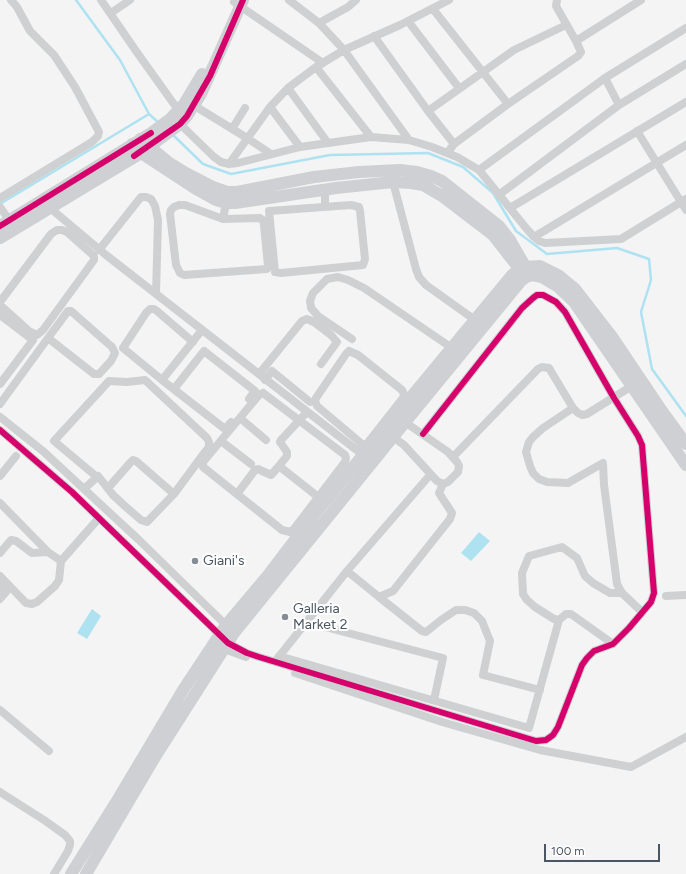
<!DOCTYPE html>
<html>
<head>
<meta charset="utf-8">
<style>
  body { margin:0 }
  #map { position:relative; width:686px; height:874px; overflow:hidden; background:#f4f4f4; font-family:Figtree,sans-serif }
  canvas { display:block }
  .scale { position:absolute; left:544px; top:844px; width:116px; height:18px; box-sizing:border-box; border:2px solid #4a5661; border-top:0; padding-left:5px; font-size:12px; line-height:14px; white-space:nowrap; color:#4a5661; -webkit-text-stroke:3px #fff; paint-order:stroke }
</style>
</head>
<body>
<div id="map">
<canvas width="686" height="874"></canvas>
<div class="scale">100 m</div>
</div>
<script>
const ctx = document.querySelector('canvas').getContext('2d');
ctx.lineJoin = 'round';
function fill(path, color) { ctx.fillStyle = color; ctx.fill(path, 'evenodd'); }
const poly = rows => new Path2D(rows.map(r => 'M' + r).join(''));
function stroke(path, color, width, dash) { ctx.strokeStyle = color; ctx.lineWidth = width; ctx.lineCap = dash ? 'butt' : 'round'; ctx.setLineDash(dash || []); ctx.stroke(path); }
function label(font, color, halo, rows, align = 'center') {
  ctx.font = font + ' Figtree,sans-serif'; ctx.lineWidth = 4; ctx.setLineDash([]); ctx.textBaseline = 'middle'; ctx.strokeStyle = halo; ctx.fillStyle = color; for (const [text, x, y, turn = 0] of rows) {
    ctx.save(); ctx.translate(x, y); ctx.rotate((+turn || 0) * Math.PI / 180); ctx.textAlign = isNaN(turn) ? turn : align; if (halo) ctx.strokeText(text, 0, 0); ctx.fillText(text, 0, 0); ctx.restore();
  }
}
fill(poly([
  [479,532,490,541,471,561,461,553],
  [92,609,101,616,87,639,77,633]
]), '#aee2f0');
stroke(poly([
  [76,0,120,60,149,114,159,123],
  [172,134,203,164,231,174,330,155,428,153,463,167,493,193,516,231,547,254,617,248,649,259,651,280,641,312,652,369,686,416],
  [0,204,149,114]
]), '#aee2f0', 2.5);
stroke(poly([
  [101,0,136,51,181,114],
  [289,0,319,23,344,50,409,140],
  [557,0,556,6,576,41],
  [234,2,323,63],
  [433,9,508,104],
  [111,13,130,0],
  [408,21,459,88],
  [319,23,348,7,356,0],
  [374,36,428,111,454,144],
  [316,67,371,137],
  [605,78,619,105],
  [288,88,328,143],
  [190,103,247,138,271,154],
  [270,107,300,147],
  [428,111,514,50,566,25],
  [180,124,214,157,221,162,229,164,238,163,300,147,371,137,409,140,432,147,457,157,479,170,526,228,534,237,539,241,545,243,621,239,686,199],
  [232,129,245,108],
  [637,131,686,210],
  [448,152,454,144,508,104,578,56,581,52,576,41,641,0],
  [229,164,270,107,288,88,316,67,344,50,400,25,449,0],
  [479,170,605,78,686,28],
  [393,182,416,269,419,277,426,285,475,320],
  [325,190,325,206],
  [500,194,619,105,686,64],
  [0,198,92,142,98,136,99,132,75,87,54,55,30,31,17,7,11,0],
  [179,205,185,205,223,219,260,218,263,220,264,225,268,266,267,269,184,275,180,273,176,265,170,214,171,210,174,207,179,205],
  [351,205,359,207,360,211,365,259,363,265,281,273,275,272,269,211,351,205],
  [0,207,10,221],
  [50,208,106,255,363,455],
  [510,208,686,102],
  [223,219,226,203],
  [534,237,686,145],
  [99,250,141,197,146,197,151,199,155,206,158,220,156,294],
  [0,302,51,234,57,230,62,230,67,232,94,256,94,260,43,330,37,335,29,331,0,305],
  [0,315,33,340,0,384],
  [202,330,162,380,225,429,231,422],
  [352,339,318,316,311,308,310,301,313,293,327,279,338,277,348,280,364,288,452,348],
  [349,351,358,355,402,390,404,394,403,398,366,445,362,444,317,406,315,401,316,398,346,354,349,351],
  [259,374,302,321,307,319,314,322,331,335,337,342,321,364],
  [162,380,123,348,146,313,150,309,154,309,157,311,193,342],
  [265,380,272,371,310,402],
  [174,389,204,351,255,391,249,399],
  [263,393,345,455,346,458,345,462,342,466,294,529,290,532,282,530,203,467,203,462,259,395,263,393],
  [0,404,48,338,68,311,71,311,112,347,115,353,111,361,99,374,94,374,48,338],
  [573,408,543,428,533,437,529,442,526,452,530,466,533,473,539,479,547,482,568,483,603,463,604,485,617,584,622,593,642,612],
  [0,417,44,452,139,540,229,628],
  [240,418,266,440],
  [0,430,72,492,228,643,247,653,259,657,536,741,546,740,553,735,558,727,582,665,587,658,594,651,613,644,629,628,651,602,654,593,642,445,638,436,614,398,565,312,556,302,543,295,537,295,533,298,522,308,423,434],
  [393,437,404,445,437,481,443,484,448,482,458,472,459,466,457,462,448,452,402,420],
  [221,441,251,464],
  [453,457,538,369,542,367,549,368,573,408,578,413,582,415,587,414,635,384],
  [279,466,322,500],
  [0,476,16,456],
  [108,488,130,463,133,460,136,461,174,494],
  [84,489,97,477,98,476,113,495,126,507,141,520,147,522,174,494,205,452,209,447,209,442,207,438,145,380,127,382,109,381,54,441,97,477],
  [237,494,255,470,258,469,271,475,279,466,287,456,287,452,280,442,281,440,307,412],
  [0,503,48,552],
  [0,553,11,540,16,541,32,553,48,552,61,561,99,518],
  [347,571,379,597,393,591,450,519,452,513,439,493,443,484],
  [0,576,26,603,32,604,37,602,55,586,59,580,61,561],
  [0,586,6,592,0,599],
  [666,596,686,595],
  [379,597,422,631,426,632,441,620,456,610,465,610,474,613,482,621,490,641,483,675,540,690],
  [306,622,443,658,434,700],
  [613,644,571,614,566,614,559,620,554,619,535,607,527,600,523,594,522,573,529,556,562,547,577,558,585,576,593,583,610,593,622,593],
  [224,649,246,657],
  [279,656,529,728,559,620],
  [277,659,347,571,430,475],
  [295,673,442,722,540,750,631,767,686,737],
  [0,710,49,751],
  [0,792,44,820,65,835,70,841,70,845,68,851,54,874]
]), '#ced0d2', 8);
stroke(poly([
  [140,139,168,162,186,173,213,187,227,192,237,192,314,177,359,172,400,170,417,172,431,176,442,181,499,226,510,240,529,273],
  [132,144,141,153,196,189,216,200,226,203,235,203,336,188,393,182,411,183,423,185,442,196,493,235,518,267],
  [0,226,151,133,170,119,184,104,202,74],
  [0,238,141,153,180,124,187,116,201,94,243,0],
  [71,874,115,804,183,690,226,625,269,574,314,515,363,455,512,275,519,269,525,267,540,266,558,275,575,289,613,338,662,411,686,444],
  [86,874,155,757,234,633,393,437,521,281,526,277,532,275,542,277,557,286,574,302,686,465]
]), '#ced0d4', 12);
stroke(poly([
  [134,156,180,124,187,116,210,76,243,0],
  [0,226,151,133],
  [0,430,72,492,228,643,247,653,259,657,536,741,546,740,553,735,558,727,582,665,587,658,594,651,613,644,629,628,651,602,654,593,642,445,638,436,614,398,565,312,556,302,543,295,537,295,533,298,522,308,423,434]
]), '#d6006c', 6);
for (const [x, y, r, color] of [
  [195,561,4,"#868d94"],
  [285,617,4,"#868d94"]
]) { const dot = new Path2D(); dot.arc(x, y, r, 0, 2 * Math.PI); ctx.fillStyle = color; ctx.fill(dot); stroke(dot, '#fff', 1.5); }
label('14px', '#4a5661', '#fff', [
  ["Giani's",203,561],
  ["Galleria",293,609],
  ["Market 2",293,625]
], 'left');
</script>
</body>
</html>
